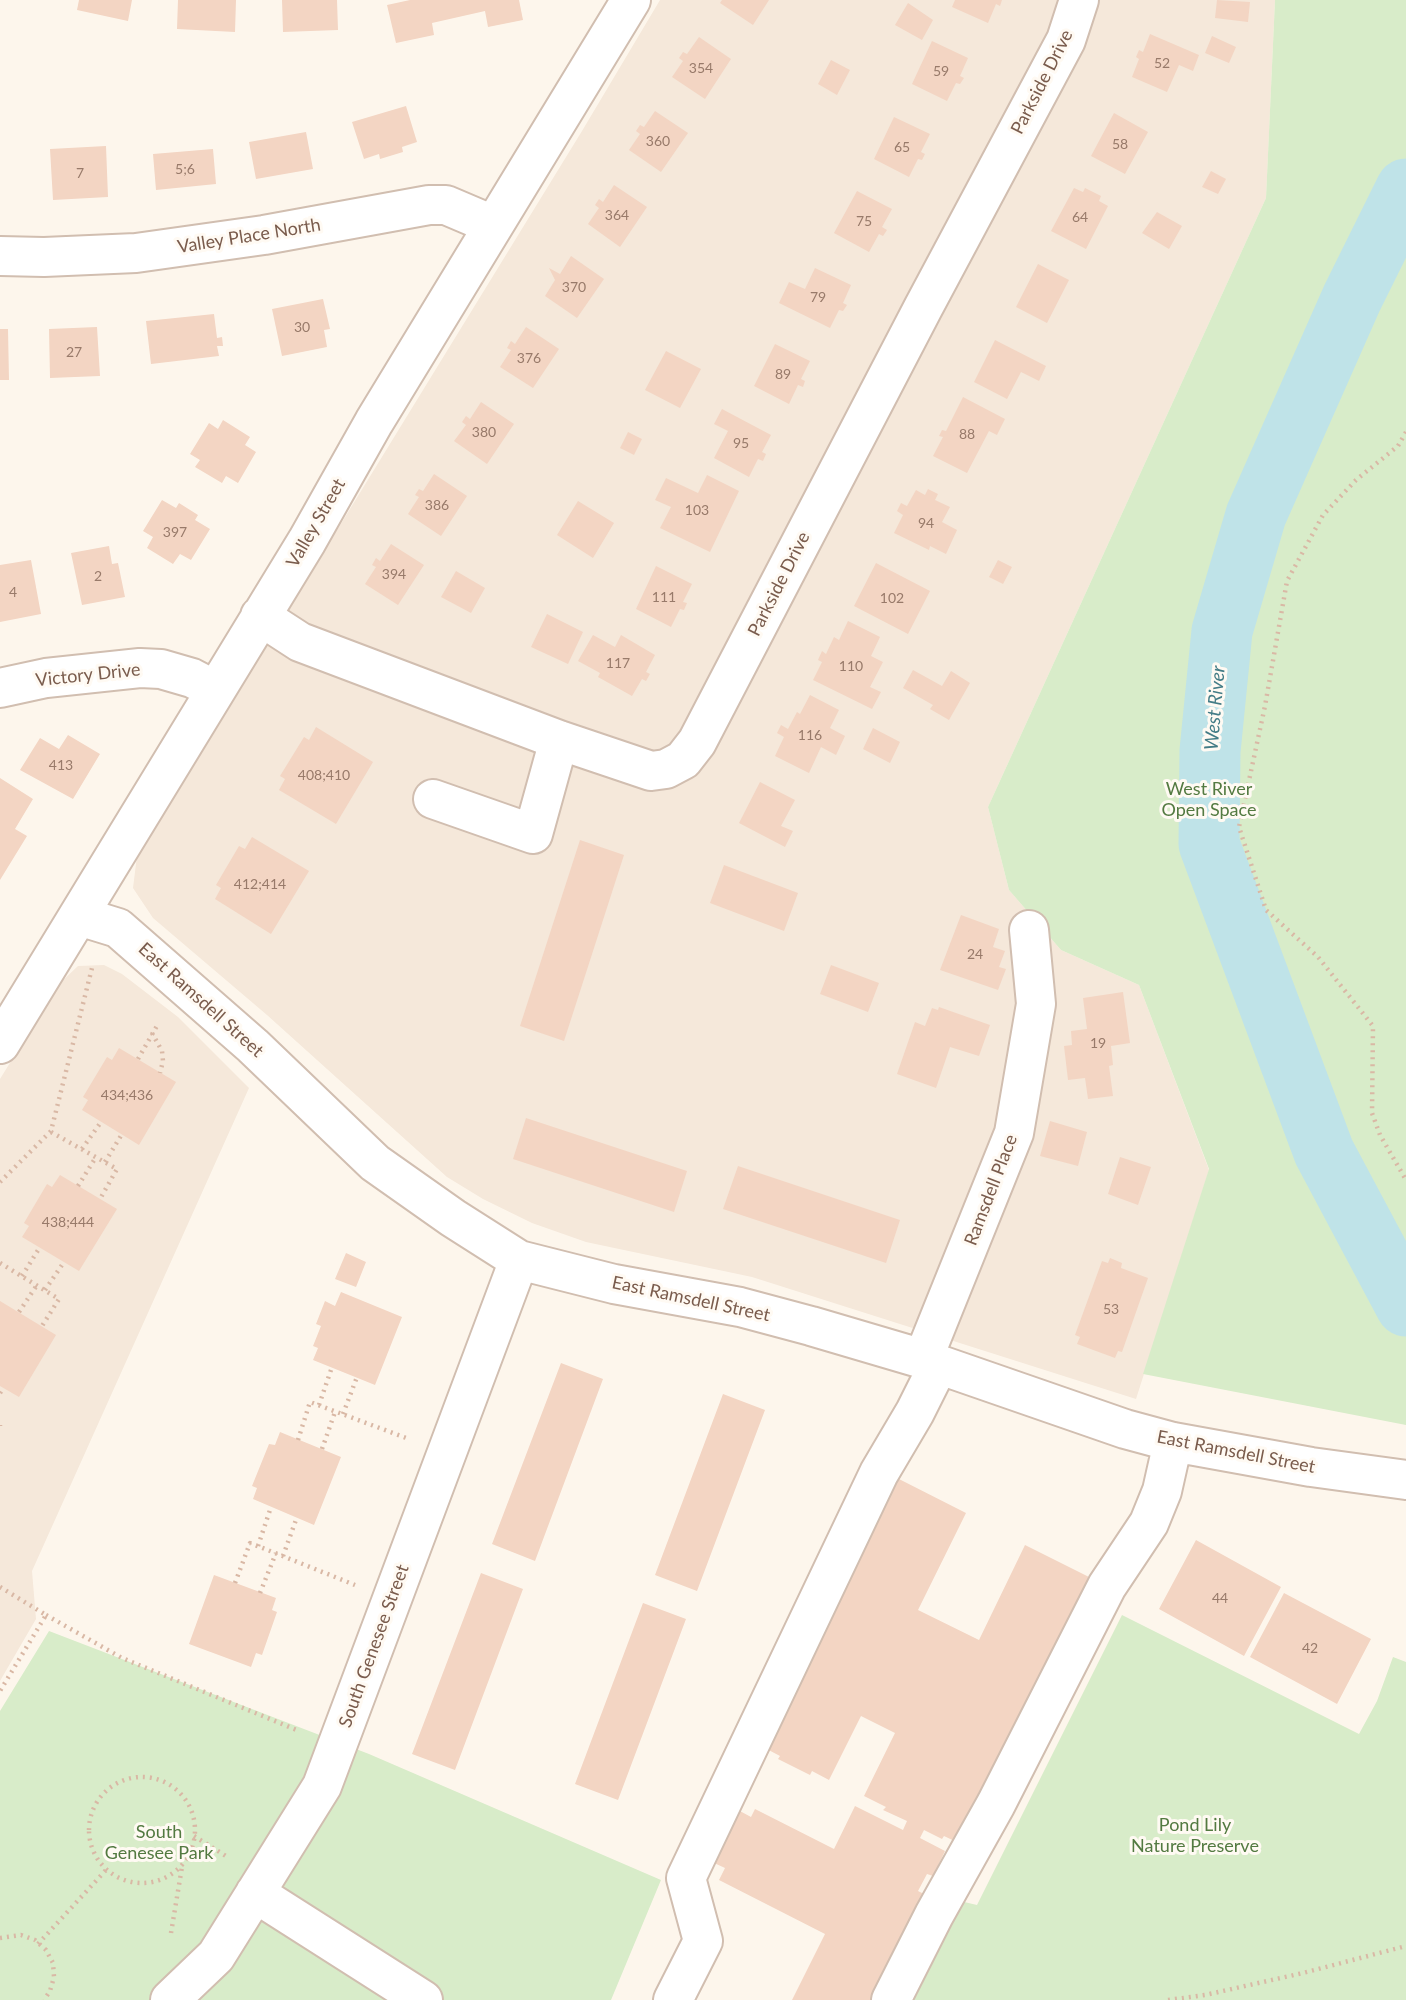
<!DOCTYPE html>
<html>
<head>
<meta charset="utf-8">
<style>
  body { margin:0 }
  canvas { display:block; background:#fdf6ec }
</style>
</head>
<body>
<canvas width="1406" height="2000"></canvas>
<script>
const ctx = document.querySelector('canvas').getContext('2d');
ctx.lineJoin = 'round';
function fill(path, color) { ctx.fillStyle = color; ctx.fill(path, 'evenodd'); }
const poly = rows => new Path2D(rows.map(r => 'M' + r).join(''));
function stroke(path, color, width, dash) { ctx.strokeStyle = color; ctx.lineWidth = width; ctx.lineCap = dash ? 'butt' : 'round'; ctx.setLineDash(dash || []); ctx.stroke(path); }
function label(font, color, halo, rows, align = 'center') {
  ctx.font = font + ' Lato,sans-serif'; ctx.lineWidth = 6; ctx.setLineDash([]); ctx.textBaseline = 'middle'; ctx.strokeStyle = halo; ctx.fillStyle = color; for (const [text, x, y, turn = 0] of rows) {
    ctx.save(); ctx.translate(x, y); ctx.rotate((+turn || 0) * Math.PI / 180); ctx.textAlign = isNaN(turn) ? turn : align; if (halo) ctx.strokeText(text, 0, 0); ctx.fillText(text, 0, 0); ctx.restore();
  }
}
fill(poly([
  [660,0,1275,0,1266,198,988,807,1009,890,1061,950,1139,985,1209,1170,1136,1399,752,1277,586,1242,532,1223,483,1199,447,1177,267,1015,153,918,133,888,137,856,582,131],
  [104,965,122,974,178,1017,249,1088,32,1571,36,1619,0,1681,0,1079,58,985,78,966]
]), '#f5e8da');
fill(poly([
  [1275,0,1406,0,1406,1425,1143,1374,1209,1169,1139,985,1061,950,1009,890,988,807,1266,198],
  [1122,1615,1359,1734,1377,1701,1393,1657,1406,1662,1406,2000,909,2000,960,1901,977,1905],
  [49,1631,369,1754,661,1880,611,2000,0,2000,0,1711]
]), '#d8ecc9');
stroke(poly([
  [1406,189,1352,298,1256,515,1222,631,1210,751,1209,844,1324,1152,1406,1306]
]), '#bfe3e8', 61);
fill(poly([
  [79,0,132,0,128,21,77,10],
  [178,0,236,0,235,32,177,29],
  [282,0,337,0,338,30,283,32],
  [410,0,519,0,523,20,488,27,485,11,432,23,434,35,396,43,387,5],
  [722,0,769,0,753,25,720,3],
  [955,0,1002,0,1000,6,996,4,988,23,952,7],
  [1217,0,1250,2,1248,22,1215,18],
  [908,3,933,20,922,40,895,25],
  [1150,34,1199,55,1193,71,1179,65,1167,92,1132,77,1139,59,1136,57,1139,50,1143,52],
  [1212,36,1236,47,1229,63,1205,53],
  [699,37,731,59,705,99,672,77,683,61,679,58,683,52,687,54],
  [932,41,968,58,960,76,964,78,960,84,956,83,947,101,912,84],
  [831,60,850,70,837,95,818,84],
  [406,106,417,142,402,147,403,152,380,159,379,154,364,159,352,122],
  [655,111,688,133,661,172,629,150,640,134,636,131,640,125,644,127],
  [1114,113,1148,132,1125,174,1091,156],
  [894,117,930,134,921,152,925,154,922,160,918,159,909,177,874,159],
  [306,132,313,169,256,179,249,142],
  [106,146,108,197,53,200,50,149],
  [213,149,216,184,156,190,153,154],
  [1211,171,1226,179,1218,194,1202,187],
  [614,185,647,207,620,247,588,224,599,208,595,205,599,199,603,202],
  [1074,188,1083,192,1085,188,1101,196,1099,201,1108,206,1086,249,1051,231],
  [857,191,892,209,882,227,887,230,883,236,879,234,869,252,834,233],
  [1157,212,1182,226,1169,249,1142,233],
  [571,256,604,279,577,318,545,296,555,280,549,268,560,274],
  [1038,264,1069,280,1047,323,1016,307],
  [815,268,851,285,843,303,847,305,843,311,839,310,830,328,779,303,789,282,805,289],
  [323,299,330,329,324,330,327,347,282,356,272,309],
  [214,314,217,338,222,337,223,346,217,346,219,356,151,364,146,321],
  [97,327,100,376,50,378,49,329],
  [526,327,559,349,533,388,500,367,511,350,507,348,511,341,515,344],
  [0,329,8,329,9,380,0,380],
  [995,340,1046,366,1039,381,1021,372,1007,399,974,382],
  [775,344,810,361,801,379,805,381,803,387,798,385,789,404,754,386],
  [666,351,701,369,680,408,645,390],
  [963,397,1005,419,997,435,989,431,967,473,933,456,943,437,939,436,942,430,946,431],
  [481,402,514,424,487,464,454,441,466,425,462,422,466,416,470,419],
  [722,409,771,435,762,452,766,454,763,461,758,459,749,477,714,458,728,431,714,424],
  [223,420,250,437,245,445,256,452,238,483,226,476,222,483,195,467,200,460,190,454,209,423,218,429],
  [628,432,642,439,634,455,620,448],
  [434,474,467,496,441,536,408,514,419,497,415,495,419,489,423,491],
  [707,475,739,491,710,552,660,528,671,507,655,500,666,478,698,493],
  [928,489,938,494,935,500,950,507,942,522,957,530,946,554,930,546,929,550,894,533,903,515,897,511,901,503,907,506,916,490,925,495],
  [162,500,176,508,179,503,198,515,195,520,210,529,191,560,180,554,173,564,147,548,153,537,143,531],
  [578,501,614,523,593,558,557,535],
  [391,544,424,565,398,605,365,584,376,567,372,565,376,558,380,561],
  [109,546,112,564,118,563,125,597,82,605,71,553],
  [31,560,41,614,0,622,0,565],
  [998,560,1012,567,1003,584,989,577],
  [876,563,930,591,908,634,854,606],
  [656,566,692,584,683,602,687,603,684,610,680,609,671,627,636,609],
  [456,571,485,588,471,613,441,597],
  [547,614,583,632,568,664,531,647],
  [848,621,880,637,871,656,883,662,870,687,881,692,872,709,813,680,822,662,818,660,822,651,826,654,834,637,839,640],
  [593,635,615,647,621,635,655,655,646,672,650,674,646,681,642,679,632,696,598,677,600,673,578,661],
  [913,670,942,686,951,671,970,683,949,720,930,709,933,705,903,688],
  [810,695,839,710,830,728,845,736,836,755,821,747,809,773,775,756,784,737,777,733,781,725,788,729,797,712,800,714],
  [316,727,373,762,336,824,279,790,285,779,280,776,304,737,309,740],
  [873,728,900,742,890,763,863,749],
  [68,735,100,754,73,799,20,770,40,738,59,749],
  [0,778,33,799,15,829,27,836,0,880],
  [760,782,795,800,781,826,793,831,785,847,739,823],
  [252,837,309,871,271,934,215,899,221,888,216,885,239,846,245,849],
  [580,840,624,855,564,1041,520,1026],
  [724,865,798,893,784,931,710,903],
  [961,915,999,929,993,947,1005,951,999,967,1006,969,998,990,940,970],
  [831,965,879,983,868,1012,820,994],
  [1123,992,1130,1043,1111,1046,1113,1065,1109,1066,1113,1096,1088,1099,1085,1078,1068,1080,1064,1046,1072,1045,1071,1031,1087,1029,1083,998],
  [939,1007,990,1025,979,1056,950,1047,936,1088,897,1074,915,1022,925,1026,932,1008,938,1010],
  [119,1048,176,1082,139,1145,82,1110,88,1100,83,1097,107,1057,112,1060],
  [526,1118,687,1171,674,1212,513,1159],
  [1050,1121,1087,1132,1078,1166,1040,1156],
  [1120,1157,1151,1167,1138,1205,1108,1194],
  [738,1166,900,1220,886,1263,723,1209],
  [60,1175,117,1209,79,1271,22,1237,29,1226,24,1223,47,1184,52,1187],
  [346,1253,366,1262,356,1287,335,1279],
  [1110,1258,1122,1263,1121,1268,1148,1278,1122,1352,1118,1351,1115,1358,1077,1344,1080,1337,1075,1335,1102,1261,1108,1263],
  [341,1292,402,1317,375,1385,313,1360,318,1348,313,1346,321,1326,316,1324,325,1301,335,1306],
  [0,1301,56,1335,19,1397,0,1386],
  [561,1363,603,1379,535,1561,492,1544],
  [723,1394,765,1410,697,1591,655,1575],
  [280,1432,341,1457,314,1525,253,1499,257,1488,252,1486,269,1444,275,1445],
  [895,1477,966,1513,918,1610,979,1640,1025,1545,1097,1581,963,1845,944,1836,942,1839,924,1830,920,1838,945,1851,933,1876,927,1874,918,1891,924,1894,880,2000,792,2000,825,1934,719,1880,725,1868,712,1862,738,1810,751,1817,755,1809,834,1849,855,1806,903,1830,907,1821,883,1810,886,1807,864,1796,895,1733,861,1716,829,1780,812,1771,810,1775,778,1759,780,1756,761,1746],
  [1196,1540,1281,1587,1244,1656,1159,1609],
  [481,1573,523,1589,455,1770,412,1754],
  [214,1575,276,1598,272,1610,277,1612,262,1655,256,1653,251,1667,189,1644],
  [1284,1593,1371,1639,1337,1704,1250,1657],
  [643,1603,686,1619,618,1800,575,1784]
]), '#f3d5c3');
const minor = poly([
  [0,256,44,257,136,253,264,235,429,205,446,205,493,225],
  [260,616,300,642,559,740,651,771,666,769,683,760,697,742,923,308,1066,40,1079,0],
  [0,688,46,678,140,668,161,669,192,678,215,690],
  [433,799,533,834,559,740],
  [79,916,118,928,253,1046,375,1163,453,1218,519,1260,614,1284,740,1307,811,1326,923,1359,1125,1429,1173,1442,1311,1467,1406,1480],
  [0,1044,307,541,374,422,631,0],
  [923,1359,1014,1133,1036,1004,1029,930],
  [255,1893,423,2000],
  [170,2000,216,1956,322,1786,519,1260],
  [673,2000,703,1941,686,1878,879,1473,915,1412,938,1366],
  [891,2000,934,1915,996,1804,1107,1586,1149,1523,1162,1491,1173,1442]
]);
stroke(minor, '#d1beb0', 42);
stroke(poly([
  [1406,432,1398,446,1356,480,1323,515,1287,581,1265,706,1239,827,1266,910,1318,957,1373,1026,1372,1113,1380,1135,1406,1180],
  [152,1033,162,1051,163,1061,160,1073],
  [138,1059,158,1024],
  [51,1132,117,1169,100,1199],
  [82,1149,101,1122],
  [105,1162,122,1134],
  [0,1182,51,1131,92,968],
  [78,1186,96,1157],
  [0,1263,59,1299,42,1326],
  [22,1276,40,1247],
  [45,1290,64,1262],
  [19,1312,37,1285],
  [0,1393,3,1388],
  [319,1405,332,1367],
  [343,1414,357,1377],
  [0,1425,0,1426],
  [298,1440,310,1402,409,1439],
  [322,1449,335,1412],
  [258,1546,271,1507],
  [283,1556,297,1517],
  [235,1583,250,1543,355,1585],
  [0,1587,46,1615,0,1691],
  [260,1593,276,1553],
  [46,1615,122,1658,299,1731],
  '89 1830a53 53 0 1 1 106 0a53 53 0 1 1-106 0Z',
  [194,1836,229,1858],
  [171,1933,182,1867],
  [0,1938,21,1935,35,1940,46,1950,53,1963,54,1977,50,1991,44,2000],
  [38,1944,106,1870],
  [1168,2000,1205,1995,1303,1973,1406,1946]
]), '#d9b8a5', 4.5, [2, 5]);
stroke(minor, '#fff', 38);
label('14px', '#987a6a', null, [
  ["52",1162,63],
  ["354",701,68],
  ["59",941,71],
  ["360",658,141],
  ["58",1120,144],
  ["65",902,147],
  ["5;6",185,169],
  ["7",80,173],
  ["364",617,215],
  ["64",1080,217],
  ["75",864,221],
  ["370",574,287],
  ["79",818,297],
  ["30",302,327],
  ["27",74,352],
  ["376",529,358],
  ["89",783,374],
  ["380",484,432],
  ["88",967,434],
  ["95",741,443],
  ["386",437,505],
  ["103",697,510],
  ["94",926,523],
  ["397",175,532],
  ["394",394,574],
  ["2",98,576],
  ["4",13,592],
  ["111",664,597],
  ["102",892,598],
  ["117",618,663],
  ["110",851,666],
  ["116",810,735],
  ["413",61,765],
  ["408;410",324,775],
  ["412;414",260,884],
  ["24",975,954],
  ["19",1098,1043],
  ["434;436",127,1095],
  ["438;444",68,1222],
  ["53",1111,1309],
  ["44",1220,1598],
  ["42",1310,1648]
]);
label('18px', '#7a5c4d', '#fffaf3', [
  ["Parkside Drive",1042,82,-63],
  ["Valley Place North",249,236,-9],
  ["Valley Street",316,523,-60],
  ["Parkside Drive",779,584,-63],
  ["Victory Drive",88,675,-6],
  ["East Ramsdell Street",201,1000,42],
  ["Ramsdell Place",991,1190,-69],
  ["East Ramsdell Street",691,1299,12],
  ["East Ramsdell Street",1236,1452,11],
  ["South Genesee Street",374,1646,-70]
]);
label('18px', '#537a41', '#fffaf3', [
  ["West River",1209,789],
  ["Open Space",1209,810],
  ["Pond Lily",1195,1825],
  ["Nature Preserve",1195,1846],
  ["South",159,1832],
  ["Genesee Park",159,1853]
]);
label('italic 19px', '#437c86', '#fffaf3', [
  ["West River",1215,708,-85]
]);
</script>
</body>
</html>
